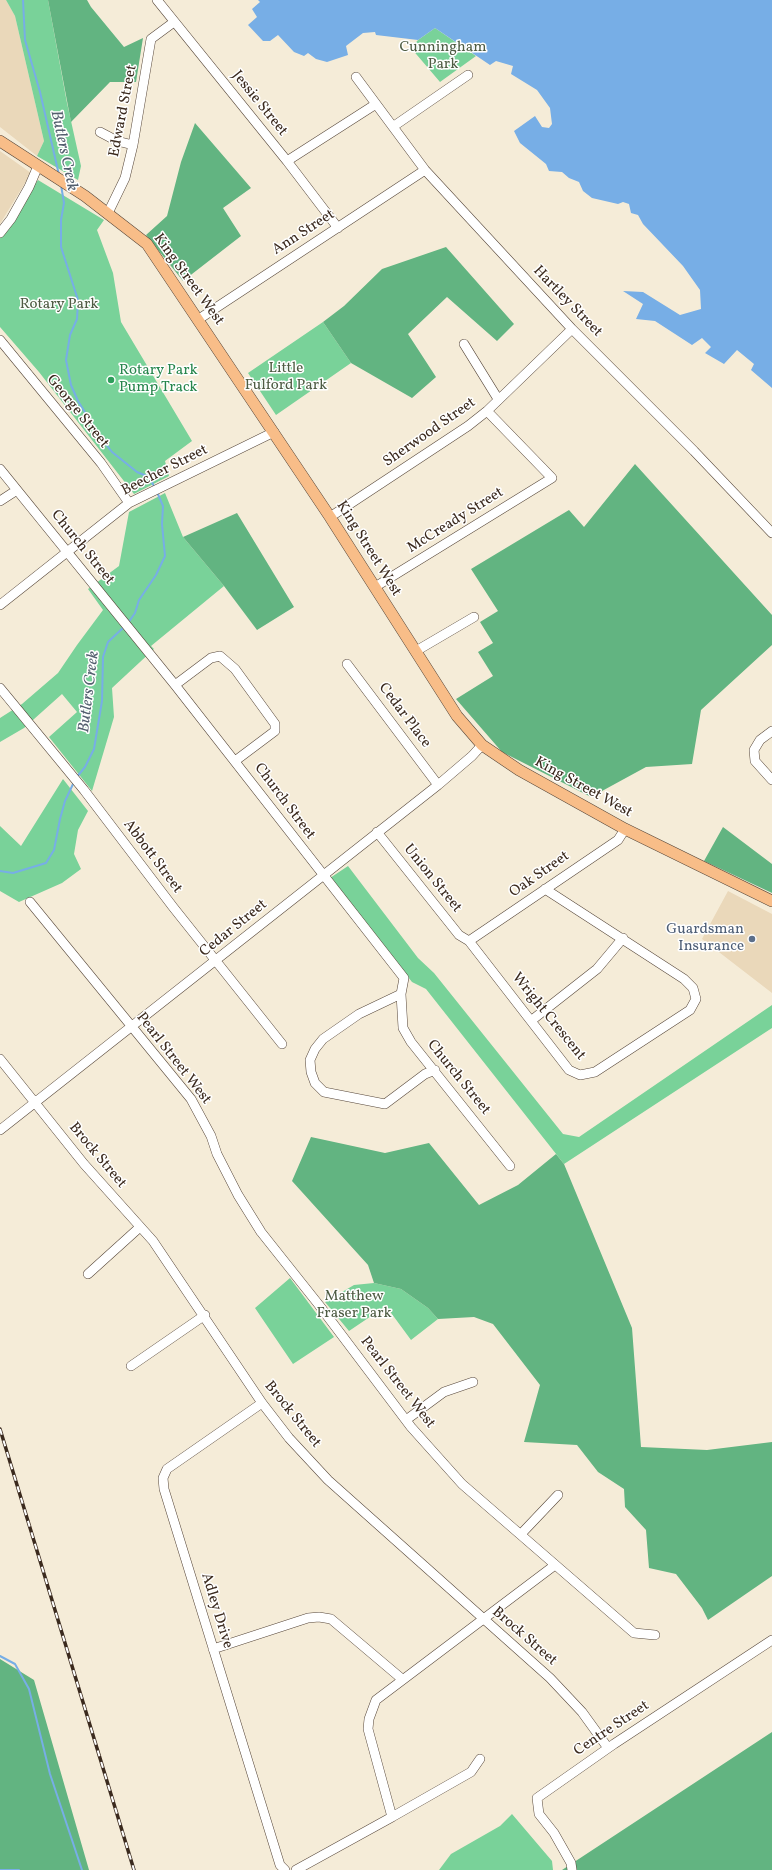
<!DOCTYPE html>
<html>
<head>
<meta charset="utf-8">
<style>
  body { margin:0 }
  canvas { display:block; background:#f5ecd8 }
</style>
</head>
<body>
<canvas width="772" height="1870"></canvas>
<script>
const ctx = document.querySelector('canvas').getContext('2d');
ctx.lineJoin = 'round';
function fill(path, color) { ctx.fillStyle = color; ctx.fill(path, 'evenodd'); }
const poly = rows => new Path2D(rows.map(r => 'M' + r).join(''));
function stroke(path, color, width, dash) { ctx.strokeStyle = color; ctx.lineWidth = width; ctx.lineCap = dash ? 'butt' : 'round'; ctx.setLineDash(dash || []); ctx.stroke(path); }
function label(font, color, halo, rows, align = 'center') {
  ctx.font = font + ' Vollkorn,serif'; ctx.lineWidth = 3; ctx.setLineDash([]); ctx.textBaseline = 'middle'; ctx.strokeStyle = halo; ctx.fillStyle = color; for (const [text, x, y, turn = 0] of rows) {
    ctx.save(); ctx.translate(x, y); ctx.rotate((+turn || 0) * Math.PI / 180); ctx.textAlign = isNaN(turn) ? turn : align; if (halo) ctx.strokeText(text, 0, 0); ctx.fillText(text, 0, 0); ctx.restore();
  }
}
fill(poly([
  [0,0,6,0,15,16,44,141,37,156,0,127],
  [0,151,31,173,0,224],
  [728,891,772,914,772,993,702,939]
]), '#ead8ba');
fill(poly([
  [6,0,48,0,67,103,81,166,78,180,37,156,44,141,15,16],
  [435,28,476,56,440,82,411,48,418,40],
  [38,180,104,220,97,230,113,273,121,322,192,441,165,461,169,476,134,494,39,372,0,327,0,234],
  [323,322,351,363,276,415,248,373],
  [165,493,183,537,224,586,151,646,154,649,112,688,114,717,92,791,49,737,77,712,62,694,24,728,0,742,0,718,22,704,58,673,77,645,103,610,88,589,119,566,129,512],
  [63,779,88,811,78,830,74,854,81,869,62,883,19,902,0,891,0,826,21,846],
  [348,866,418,958,434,973,563,1134,579,1137,772,1005,772,1028,564,1164,426,989,412,982,330,878],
  [290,1278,334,1337,293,1364,255,1308],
  [374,1283,401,1289,428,1308,438,1319,411,1340,386,1306,349,1331,325,1302,354,1285],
  [512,1814,552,1861,553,1870,439,1870,451,1854,500,1826]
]), '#79d299');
fill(poly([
  [48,0,87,0,91,7,124,47,143,38,136,82,110,82,71,122],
  [195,123,251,188,223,208,241,236,183,281,146,235,167,216,181,162],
  [446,247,514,324,497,341,447,297,408,334,436,377,412,398,351,363,323,322,344,306,382,269],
  [635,464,772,615,772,645,701,710,692,764,646,767,591,797,502,752,456,699,493,676,478,652,493,643,480,622,498,611,471,569,569,510,584,527],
  [237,513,294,607,257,630,224,586,183,537],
  [723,827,772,864,772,893,704,861],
  [311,1137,385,1153,429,1143,479,1205,518,1185,556,1154,564,1164,632,1328,641,1447,707,1450,772,1442,772,1576,708,1620,702,1608,676,1574,649,1568,646,1530,625,1507,624,1489,598,1472,577,1445,524,1442,540,1385,493,1324,474,1317,438,1319,428,1308,401,1289,374,1283,368,1265,292,1181],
  [0,1659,34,1680,89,1870,0,1870],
  [772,1732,772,1870,562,1870]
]), '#62b481');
fill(poly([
  [258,0,772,0,772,388,751,370,754,364,737,350,724,364,705,353,711,347,702,338,692,345,655,321,636,319,643,304,623,291,643,292,680,315,701,309,700,290,683,266,643,224,638,215,631,213,629,204,623,202,618,204,592,198,583,191,579,182,569,178,562,172,549,171,546,164,520,143,514,131,535,116,542,127,549,128,552,124,550,108,537,90,511,74,513,66,496,61,490,65,435,28,418,40,376,35,375,32,363,33,346,46,348,55,327,62,316,59,308,53,304,56,294,52,278,35,270,41,263,41,248,25,257,17,252,9,260,2]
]), '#77aee6');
stroke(poly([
  [23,0,25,40,40,92,59,175],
  [61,185,64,203,61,220,61,247,78,300,77,319,70,335,66,360,71,385,78,401,101,438,112,452,137,472,149,477,155,488],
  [128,623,135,613,139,600,156,575,165,556,162,524,163,506,157,492],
  [76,778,85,767,94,749,102,701,103,657,108,642,125,626],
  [0,871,13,873,46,863,54,850,60,819,65,801,74,782],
  [0,1656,15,1664,29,1689,50,1774,82,1870],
  [0,1870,19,1870]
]), '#77aee6', 2);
const minor = poly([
  [157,0,287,161,338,228],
  [356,77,425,170,572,329,694,451,772,533],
  [394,126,468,75],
  [100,132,117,141,133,145],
  [287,161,376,104],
  [108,213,125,178,133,145,151,39,174,22],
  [0,233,11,219,29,187,38,166],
  [199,319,425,170],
  [0,340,101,463,129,503],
  [464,344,498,399],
  [0,469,175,685,404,978,401,994,403,1028,411,1042,510,1166],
  [0,501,17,490],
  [330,517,468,426,487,411,572,329],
  [375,587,552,478,487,411],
  [0,605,129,503,274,432],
  [416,651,474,617],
  [347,664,438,785],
  [175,685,211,658,220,656,235,669,275,724,275,731,235,761],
  [0,688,84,790,173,907,282,1044],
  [772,731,760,740,754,750,755,761,772,780],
  [377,832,459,935,469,941,569,1070,580,1075,595,1072,690,1010,696,999,693,988,684,979,545,889],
  [30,902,191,1099,211,1136,217,1154,238,1195,261,1232,319,1305,411,1427,462,1484,634,1633,655,1635],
  [469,941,618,840,625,829],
  [401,994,359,1014,323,1039,315,1049,310,1060,311,1072,315,1083,324,1092,385,1104,425,1074,435,1070],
  [532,1020,597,969,623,938],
  [0,1059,84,1164,153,1241,262,1403,289,1438,328,1480,550,1678,582,1712,608,1748],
  [0,1130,438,785,472,756,482,745],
  [88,1274,140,1227],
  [131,1366,205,1315],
  [262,1403,167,1469,163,1478,164,1489,280,1865,285,1870],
  [406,1420,444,1392,473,1382],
  [521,1534,558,1495],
  [213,1649,308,1618,319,1617,331,1619,402,1679],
  [392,1817,471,1772,480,1759],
  [296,1870,392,1817,368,1729,369,1719,376,1700,555,1565],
  [572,1870,571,1863,554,1833,539,1814,537,1798,614,1744,772,1640]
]);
const major = poly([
  [0,141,85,196,147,244,330,517,457,716,482,745,519,770,625,829,772,901]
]);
stroke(minor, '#57473a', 10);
stroke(major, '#57473a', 12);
stroke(minor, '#fff', 9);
stroke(major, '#f8bd88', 11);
const rail = poly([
  [0,1429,134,1870]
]);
stroke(rail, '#3b2a1e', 3.5);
stroke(rail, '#fff', 2, [6]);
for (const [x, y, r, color] of [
  [111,380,4,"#2e9e5b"],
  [752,939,4,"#5c6f8a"]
]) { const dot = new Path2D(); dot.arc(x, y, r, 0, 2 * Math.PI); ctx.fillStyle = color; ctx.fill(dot); stroke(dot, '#fff', 1.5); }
label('15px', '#4e5c43', '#fff', [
  ["Cunningham",443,48],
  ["Park",443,65],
  ["Rotary Park",59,305],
  ["Little",286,369],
  ["Fulford Park",286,386],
  ["Matthew",354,1297],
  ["Fraser Park",354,1314]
]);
label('15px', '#3b2a1e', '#fff', [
  ["Jessie Street",259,104,51],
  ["Edward Street",124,111,-79],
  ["Ann Street",304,233,-33],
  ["King Street West",188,280,54],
  ["Hartley Street",567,302,46],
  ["George Street",77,412,51],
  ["Sherwood Street",430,433,-35],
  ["Beecher Street",165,471,-27],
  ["McCready Street",456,521,-32],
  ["Church Street",82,548,51],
  ["King Street West",368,549,58],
  ["Cedar Place",404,716,53],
  ["King Street West",583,788,29],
  ["Church Street",284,802,53],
  ["Abbott Street",152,857,53],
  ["Oak Street",540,875,-35],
  ["Union Street",432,879,51],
  ["Cedar Street",234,929,-39],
  ["Wright Crescent",548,1017,51],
  ["Pearl Street West",173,1059,52],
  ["Church Street",458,1078,51],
  ["Brock Street",97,1156,50],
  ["Pearl Street West",397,1383,52],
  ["Brock Street",292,1415,51],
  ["Adley Drive",216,1611,73],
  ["Brock Street",524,1637,41],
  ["Centre Street",612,1729,-34]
]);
label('15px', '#27864d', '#fff', [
  ["Rotary Park",119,371],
  ["Pump Track",119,388]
], 'left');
label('15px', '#4e5e75', '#fff', [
  ["Guardsman",744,930],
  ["Insurance",744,947]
], 'right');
label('italic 16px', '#535f6e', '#fff', [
  ["Butlers Creek",63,151,78],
  ["Butlers Creek",90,692,-83]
]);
</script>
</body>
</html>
